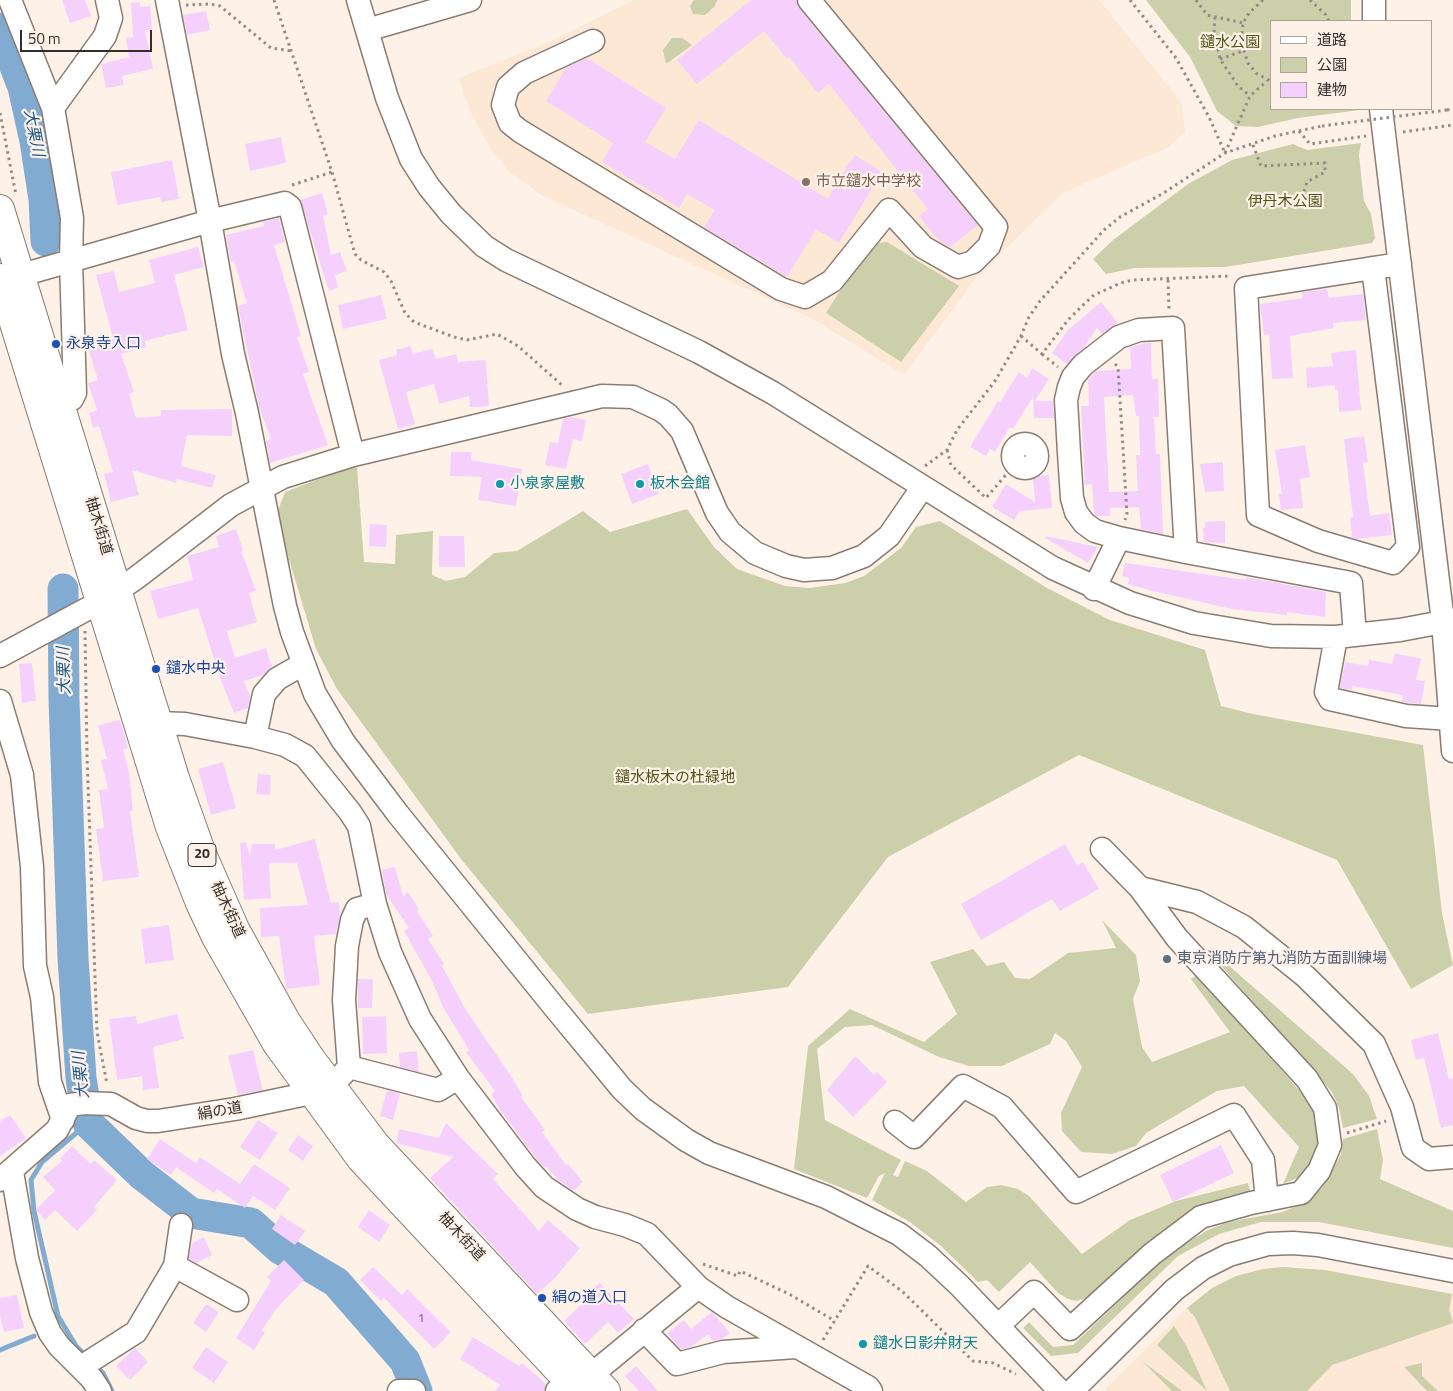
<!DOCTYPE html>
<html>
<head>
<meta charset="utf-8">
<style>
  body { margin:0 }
  #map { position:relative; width:1453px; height:1391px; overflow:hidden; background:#fef2e8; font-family:"Titillium Web","Noto Sans JP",sans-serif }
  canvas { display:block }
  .legend { position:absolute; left:1270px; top:20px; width:162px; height:90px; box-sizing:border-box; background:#fef2e8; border:1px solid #ada49c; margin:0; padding:6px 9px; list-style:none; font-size:15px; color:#332e29 }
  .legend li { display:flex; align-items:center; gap:10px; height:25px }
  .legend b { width:25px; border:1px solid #ada49c }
  .scale { position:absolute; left:20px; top:30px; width:132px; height:22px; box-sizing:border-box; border:2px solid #332e29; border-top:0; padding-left:6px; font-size:15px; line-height:18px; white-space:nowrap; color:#332e29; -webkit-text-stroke:4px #fef2e8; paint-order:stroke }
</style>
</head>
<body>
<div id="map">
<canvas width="1453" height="1391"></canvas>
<ul class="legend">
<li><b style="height:6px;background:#fff"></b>道路</li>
<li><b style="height:14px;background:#ccd0aa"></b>公園</li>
<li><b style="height:14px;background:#f6d0fc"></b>建物</li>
</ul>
<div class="scale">50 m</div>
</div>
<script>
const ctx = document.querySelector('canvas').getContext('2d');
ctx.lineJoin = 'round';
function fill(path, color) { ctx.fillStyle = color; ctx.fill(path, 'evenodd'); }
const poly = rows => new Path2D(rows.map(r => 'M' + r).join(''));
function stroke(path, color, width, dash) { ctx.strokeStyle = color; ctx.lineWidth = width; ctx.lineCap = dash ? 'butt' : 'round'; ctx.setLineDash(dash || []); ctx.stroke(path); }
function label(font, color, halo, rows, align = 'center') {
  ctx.font = font + ' "Titillium Web","Noto Sans JP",sans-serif'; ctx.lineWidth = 4.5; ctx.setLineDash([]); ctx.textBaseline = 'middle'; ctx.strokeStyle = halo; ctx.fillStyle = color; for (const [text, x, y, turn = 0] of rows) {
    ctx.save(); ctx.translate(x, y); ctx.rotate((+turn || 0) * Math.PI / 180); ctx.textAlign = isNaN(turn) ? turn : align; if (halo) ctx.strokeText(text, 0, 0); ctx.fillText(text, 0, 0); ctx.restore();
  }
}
fill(poly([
  [633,0,1099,0,1182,103,1185,132,1169,147,1063,193,975,279,904,375,811,318,543,196,509,172,486,141,470,111,459,78,551,41],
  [1283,1267,1325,1270,1453,1294,1453,1391,1106,1391,1106,1388,1187,1308,1212,1288,1236,1276,1263,1269]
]), '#fde8d6');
fill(poly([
  [694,0,717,0,717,1,714,7,705,15,693,14,690,6],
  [1146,0,1351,0,1351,21,1272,21,1272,109,1360,110,1298,118,1258,127,1236,126,1217,111,1190,57],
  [672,38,682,38,692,45,666,64,663,50],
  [1361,143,1359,155,1364,201,1371,214,1375,238,1372,243,1225,267,1135,268,1106,274,1093,259,1113,240,1188,184,1232,160,1293,144,1307,150],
  [887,242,959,286,901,362,826,313,870,244],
  [357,467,364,562,395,564,396,535,433,531,432,575,446,581,465,577,494,553,517,551,583,511,610,532,687,509,714,547,737,569,785,586,810,588,845,583,864,576,901,548,916,527,940,521,1047,588,1110,620,1205,650,1221,706,1253,714,1423,745,1442,913,1453,965,1411,989,1337,860,1079,755,888,857,788,987,588,1014,461,859,337,689,316,649,276,516,285,492,340,471],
  [1102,920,1136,955,1140,981,1133,999,1142,1047,1152,1062,1230,1032,1191,979,1198,974,1310,1103,1317,1118,1320,1140,1311,1164,1297,1178,1283,1184,1299,1147,1244,1086,1217,1091,1146,1133,1136,1146,1112,1154,1081,1152,1062,1131,1061,1113,1082,1067,1066,1041,1055,1033,1050,1044,1002,1066,969,1066,939,1057,872,1025,845,1027,817,1049,825,1120,901,1160,893,1175,898,1177,905,1161,927,1171,966,1202,987,1187,1001,1185,1018,1189,1029,1196,1082,1254,1130,1220,1176,1201,1248,1183,1251,1194,1182,1219,1147,1243,1090,1297,1076,1301,1068,1299,1058,1293,1030,1262,999,1292,987,1280,978,1282,941,1246,910,1222,872,1200,885,1173,879,1176,867,1198,794,1169,808,1046,850,1009,924,1042,957,1014,930,962,973,949,987,966,1004,962,1015,978,1030,979,1068,953,1116,948],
  [1219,957,1353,1074,1369,1096,1377,1119,1343,1128,1339,1108,1332,1092,1216,960],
  [1377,1129,1383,1160,1380,1179,1453,1211,1453,1248,1319,1222,1261,1222,1219,1234,1178,1256,1078,1353,1051,1356,1023,1328,1029,1322,1053,1347,1073,1345,1170,1253,1208,1230,1228,1222,1282,1212,1305,1203,1322,1188,1341,1154,1343,1139],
  [1283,1267,1325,1270,1452,1294,1449,1310,1453,1323,1332,1365,1307,1391,1230,1391,1195,1317,1187,1308,1212,1288,1236,1276,1263,1269],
  [1174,1326,1187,1347,1207,1391,1157,1345],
  [1142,1361,1182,1391,1172,1391],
  [1422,1363,1422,1376,1438,1391,1427,1391,1404,1367]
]), '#ccd0aa');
stroke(poly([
  [0,1350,34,1336],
  [87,1357,76,1346,58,1316,34,1211,31,1180,42,1162,88,1123],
  [95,1365,103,1373,112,1391]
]), '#82abd2', 5);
stroke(poly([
  [0,28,23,87,35,141,44,199,46,241],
  [63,589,64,700,73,958,81,1078,88,1123,142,1175,191,1213,251,1223,280,1249,336,1282,405,1361,417,1391]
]), '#82abd2', 31);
fill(poly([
  [62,0,85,0,91,16,70,23],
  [751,0,796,0,799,8,978,225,950,247,938,240,919,216,928,209,829,84,818,93,789,57,787,59,764,31,697,84,677,60],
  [140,2,140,7,150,6,152,30,145,31,153,69,122,76,124,85,106,88,101,64,129,57,126,38,133,37,131,3],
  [206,11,210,30,187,35,183,15],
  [587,58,666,108,645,142,675,159,699,120,828,199,838,180,855,155,882,172,839,243,816,229,787,277,704,227,715,210,687,194,679,208,602,162,613,143,546,101,566,68],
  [281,137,286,163,250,171,245,144],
  [172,160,179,199,161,202,160,197,117,205,111,172],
  [322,193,328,214,323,216,331,255,340,252,347,271,335,275,338,288,329,291,300,200],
  [279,218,285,242,274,245,301,336,297,337,309,372,303,374,328,445,270,463,266,441,271,439,259,407,238,306,247,303,234,261,231,262,230,259,226,235,264,226,263,222],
  [198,247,204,267,174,275,188,330,145,341,146,347,121,354,134,392,129,394,136,418,161,416,161,410,232,409,232,436,187,435,181,466,216,475,212,488,177,479,176,483,132,470,139,495,111,502,104,474,113,472,99,426,93,428,89,413,97,410,88,383,98,380,87,345,113,338,96,275,114,271,119,292,155,283,149,260],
  [1327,289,1329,298,1363,294,1366,320,1333,323,1334,328,1290,336,1293,378,1272,379,1269,334,1264,335,1260,304,1303,298,1302,292],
  [381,295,387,319,343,329,338,305],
  [1101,302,1118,323,1102,334,1097,328,1084,348,1067,364,1052,353,1068,330],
  [1151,342,1152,379,1158,379,1159,417,1154,417,1156,454,1160,454,1163,534,1141,529,1139,507,1110,508,1110,516,1097,516,1094,514,1092,484,1085,485,1081,406,1089,406,1088,380,1096,371,1131,369,1130,347],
  [1133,395,1136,416,1139,416,1140,455,1136,455,1138,491,1109,492,1104,397],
  [411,346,413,354,432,349,436,359,456,354,458,362,486,360,489,406,470,407,469,396,439,404,434,384,406,392,415,424,398,429,379,360,397,355,396,350],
  [1356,350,1361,410,1339,412,1338,390,1335,390,1335,385,1307,388,1306,368,1333,366,1331,353],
  [1032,368,1049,379,1035,401,1053,401,1054,418,1034,418,1033,397,1013,429,1010,427,995,452,990,449,986,456,970,447,998,401,1000,402,1019,372,1027,378],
  [570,417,586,420,582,441,573,439,566,469,545,465,550,442,558,443,563,419],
  [1364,436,1368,462,1363,463,1370,516,1389,513,1392,535,1357,539,1352,537,1350,518,1353,517,1344,439],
  [1305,445,1310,477,1300,479,1303,508,1281,510,1279,494,1282,494,1275,450],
  [451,452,472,452,471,460,522,469,516,506,478,500,482,477,450,476],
  [1223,462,1224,491,1205,492,1200,464],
  [648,464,659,494,632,504,621,474],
  [1049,475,1052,508,1020,511,1014,520,992,507,1006,484,1035,502,1033,476],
  [1225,521,1225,543,1204,542,1203,528,1205,528,1205,522],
  [370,524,387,525,386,547,369,546],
  [236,529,243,550,241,551,256,591,249,593,257,622,227,631,235,658,266,648,272,667,263,675,244,681,250,696,248,708,234,713,220,678,198,608,158,619,150,591,193,580,187,556,219,547,216,536],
  [439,536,464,536,465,567,439,567],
  [1046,536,1098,547,1088,563,1045,538],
  [1125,563,1246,580,1246,577,1326,592,1325,617,1287,612,1287,615,1232,609,1153,591,1128,584,1129,578,1122,576],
  [1395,653,1421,659,1416,680,1425,681,1421,704,1402,702,1403,695,1353,686,1352,690,1340,688,1345,662,1368,666,1369,660,1392,664],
  [32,663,36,701,22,703,19,664],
  [120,720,128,748,123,749,129,772,133,811,130,811,139,877,103,881,96,829,104,828,99,790,108,789,101,760,107,759,98,725],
  [223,762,236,808,211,815,198,769],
  [258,774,271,775,270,795,256,794],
  [315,839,331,903,339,902,340,916,336,934,314,936,320,985,286,989,279,936,261,937,260,908,308,905,297,863,269,863,271,898,244,900,240,843,246,842,250,856,252,844,275,844,275,850],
  [1065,844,1077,865,1083,862,1099,889,1060,911,1052,899,981,940,961,904],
  [395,867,403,896,408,892,419,909,417,911,433,936,428,939,444,964,442,966,466,1010,511,1076,523,1096,521,1097,545,1130,542,1132,566,1165,568,1164,583,1182,573,1191,558,1180,547,1167,545,1168,538,1161,500,1110,491,1094,495,1091,466,1052,469,1050,443,1007,432,981,404,931,409,928,386,894,382,870],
  [169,925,174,960,145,964,141,929],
  [358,979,373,979,372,1008,358,1008],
  [177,1014,184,1039,153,1047,159,1088,143,1090,142,1076,117,1080,109,1019,136,1016,137,1024],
  [386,1016,387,1053,363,1054,362,1017],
  [1438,1033,1449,1079,1453,1078,1453,1125,1441,1128,1424,1058,1416,1060,1411,1040],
  [253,1050,263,1090,238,1095,228,1056],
  [417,1051,419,1072,400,1067,399,1053],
  [855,1056,874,1075,877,1072,887,1082,853,1117,827,1090],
  [387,1090,400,1094,393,1120,380,1116],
  [10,1115,26,1138,0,1156,0,1121],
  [258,1120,278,1133,260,1160,240,1147],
  [446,1123,498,1174,493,1179,539,1231,548,1220,580,1248,555,1278,537,1294,430,1178,453,1157,396,1143,399,1129,439,1138],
  [298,1135,313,1146,303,1161,288,1150],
  [160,1139,196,1163,200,1157,240,1184,254,1164,290,1188,275,1210,253,1196,245,1208,217,1189,214,1193,176,1167,171,1175,147,1159],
  [1221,1145,1234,1173,1173,1202,1160,1175],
  [72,1146,91,1164,94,1160,117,1180,94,1207,97,1210,77,1231,55,1210,45,1220,36,1210,55,1190,43,1177,62,1161,60,1159],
  [369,1210,390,1225,379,1242,358,1227],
  [281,1215,305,1231,295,1245,272,1229],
  [204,1237,212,1255,196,1263,189,1258,192,1243],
  [284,1260,304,1280,277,1308,262,1330,265,1332,254,1350,236,1338,271,1281,267,1277],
  [373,1267,402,1295,407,1289,451,1332,434,1349,384,1298,381,1301,360,1280],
  [600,1283,634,1319,618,1333,608,1322,585,1344,564,1321,588,1298,584,1294],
  [17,1295,24,1328,4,1332,0,1316,0,1298],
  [206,1304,219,1312,206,1332,193,1323],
  [712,1312,730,1333,722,1339,713,1341,708,1334,691,1347,681,1349,667,1333,684,1320,691,1329],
  [473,1337,519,1366,522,1363,546,1384,544,1391,495,1391,500,1385,460,1359],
  [206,1347,228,1362,214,1383,192,1368],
  [135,1348,148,1362,130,1380,116,1366],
  [636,1366,658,1391,639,1391,625,1376]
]), '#f6d0fc');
const minor = poly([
  [10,0,53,108],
  [167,0,210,221,233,354,247,413,285,606,292,632,315,694,343,741,398,814,555,1008,622,1089,643,1109,686,1140,709,1153,826,1197,899,1234,928,1256,960,1286,1060,1391],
  [358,0,387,98,411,159,429,187,451,214,484,246,506,260,699,352,773,393,1053,568,1130,603,1194,623,1271,636,1336,637,1400,630,1453,620],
  [1374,21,1374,0],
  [367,30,470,0],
  [593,41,524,73,508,87,503,105,510,123,520,131,781,289,805,297,832,281,889,210,923,247,958,267,973,262,989,246,996,227,809,0],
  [1381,109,1443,622,1453,751],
  [1373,268,1408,547,1393,563,1318,541,1258,515,1246,288,1373,268,1400,264],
  [4,280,210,221,285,203,290,207,353,455],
  [60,405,72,399,75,393,71,260,72,218,53,108,105,36,111,18,107,0],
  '1013 456a12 12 0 1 1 24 0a12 12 0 1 1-24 0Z',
  [1186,552,1173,328,1139,330,1119,337,1083,365,1073,377,1069,387,1066,400,1069,453,1072,498,1076,512,1084,523,1095,531,1119,538,1186,552,1351,583,1355,635],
  [1094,589,1119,538],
  [1336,637,1326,692,1330,699,1406,716,1451,719],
  [0,656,100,602,136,578,231,505,283,477,353,455,602,396,633,397,661,410,668,415,682,431,717,513,730,532,755,553,786,566,804,570,832,568,864,556,889,536,922,488],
  [0,701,22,775,32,867,35,966,42,997,50,1082,63,1120],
  [158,723,185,724,255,737,285,745,305,756,350,812,359,826,375,904,390,952,420,1019,458,1078,525,1166,544,1187,577,1209,595,1217,625,1225,647,1234,698,1287,727,1307,868,1387,871,1391],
  [255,737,264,694,277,679,303,664],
  [1102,849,1140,888],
  [349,1067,438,1090,458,1078],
  [895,1122,914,1137,963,1086,1002,1107,1076,1192,1234,1115,1263,1160,1267,1200],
  [12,1172,27,1258,41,1312,50,1333,59,1346,92,1379,100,1391],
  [0,1180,57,1130,70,1105,84,1103,111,1104,136,1118,147,1121,158,1121,235,1109,311,1093,342,1075,349,1067,344,1000,347,946,352,920,357,909,375,904],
  [175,1266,237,1300],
  [998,1326,1034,1292,1070,1329,1152,1254,1201,1217,1251,1203,1301,1193,1319,1171,1330,1145,1325,1108,1307,1079,1177,938,1140,888,1197,902,1244,927,1305,976,1374,1044,1402,1107,1413,1148,1429,1159,1453,1157],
  [644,1330,677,1364,723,1352,796,1347],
  [81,1367,136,1332,175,1266,181,1225],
  [399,1391,414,1391],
  [557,1391,568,1381,591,1375,698,1287],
  [1072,1391,1174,1290,1203,1268,1229,1255,1268,1244,1293,1243,1318,1245,1453,1271]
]);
const major = poly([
  [0,209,175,778,202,854,235,929,286,1021,311,1059,375,1144,606,1391],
  [0,278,170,827,200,903,216,937,277,1044,361,1159,578,1391]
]);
stroke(minor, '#8a7c71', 25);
stroke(major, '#8a7c71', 30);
stroke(poly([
  [274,0,332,172,355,254,361,260,384,272,391,281,405,313,414,322,454,337,467,340,497,334,518,346,563,386],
  [1130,0,1176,58,1209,117,1225,153],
  [1196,0,1207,15,1243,23],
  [1263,0,1249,13,1243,23,1241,42,1248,63,1256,73,1272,82],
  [1310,0,1326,15,1329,21],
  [186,5,210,4,220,6,271,48,292,51],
  [1215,17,1214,31,1220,59,1238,86,1250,96],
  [1220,59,1243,51],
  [1447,110,1453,109],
  [0,113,16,195],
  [1299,131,1310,144,1366,136],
  [1403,132,1453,125],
  [1253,145,1261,166,1325,163,1325,172,1307,182,1303,195,1304,204],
  [1225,153,1250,96,1267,81],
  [292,185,332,172],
  [1168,280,1169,309],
  [1021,336,1042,354,1068,320,1081,307,1094,295,1121,283,1133,280,1230,276],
  [1042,354,1058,367],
  [1115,364,1118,367,1127,514,1125,520],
  [947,450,951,465,986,498,1016,463],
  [925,466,947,450,957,430,995,381,1021,336,1029,317,1040,301,1104,230,1120,217,1162,194,1225,153,1275,136,1322,126],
  [85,631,87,756,97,1032,107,1084],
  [1347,1133,1386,1121],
  [703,1264,738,1276,740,1271,789,1294,835,1321],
  [823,1340,868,1266,903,1292,973,1361,993,1363,1016,1374]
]), '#948c84', 3, [2.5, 4]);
stroke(minor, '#fff', 22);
stroke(major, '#fff', 28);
stroke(poly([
  [1322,126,1447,110]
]), '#948c84', 3, [2.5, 4]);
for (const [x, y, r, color] of [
  [806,182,5,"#8d6e63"],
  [56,344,5,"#1a4fb4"],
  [500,484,5,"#0f9aa8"],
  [640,484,5,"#0f9aa8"],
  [156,669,5,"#1a4fb4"],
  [1167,959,5,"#5c6f8a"],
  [542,1298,5,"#1a4fb4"],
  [863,1344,5,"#0f9aa8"]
]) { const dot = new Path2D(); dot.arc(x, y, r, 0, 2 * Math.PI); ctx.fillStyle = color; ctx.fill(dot); stroke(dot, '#fef2e8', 2); }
label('12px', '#64565e', null, [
  ["1",421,1319]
]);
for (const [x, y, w] of [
  [202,855,28]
]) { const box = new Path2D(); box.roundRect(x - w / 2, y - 11.5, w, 23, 4); ctx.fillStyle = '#fef2e8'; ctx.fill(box); stroke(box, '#332e29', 1); }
label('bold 14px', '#332e29', null, [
  ["20",202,855]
]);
label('15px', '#515316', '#fef2e8', [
  ["鑓水公園",1230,43],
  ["伊丹木公園",1285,202],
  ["鑓水板木の杜緑地",675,778]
]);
label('15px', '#785e54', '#fef2e8', [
  ["市立鑓水中学校",816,182]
], 'left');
label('15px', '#164399', '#fef2e8', [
  ["永泉寺入口",66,344],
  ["鑓水中央",166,669],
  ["絹の道入口",552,1298]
], 'left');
label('15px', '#0d838f', '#fef2e8', [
  ["小泉家屋敷",510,484],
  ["板木会館",650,484],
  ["鑓水日影弁財天",873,1344]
], 'left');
label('15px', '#332e29', '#fef2e8', [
  ["柚木街道",98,526,73],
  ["柚木街道",227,910,65],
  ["絹の道",220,1112,-10],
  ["柚木街道",461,1237,47]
]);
label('15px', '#4e5e75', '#fef2e8', [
  ["東京消防庁第九消防方面訓練場",1177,959]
], 'left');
label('italic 16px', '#1a5789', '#fef2e8', [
  ["大栗川",33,133,79],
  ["大栗川",65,671,-92],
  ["大栗川",82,1075,-96]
]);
</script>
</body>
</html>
